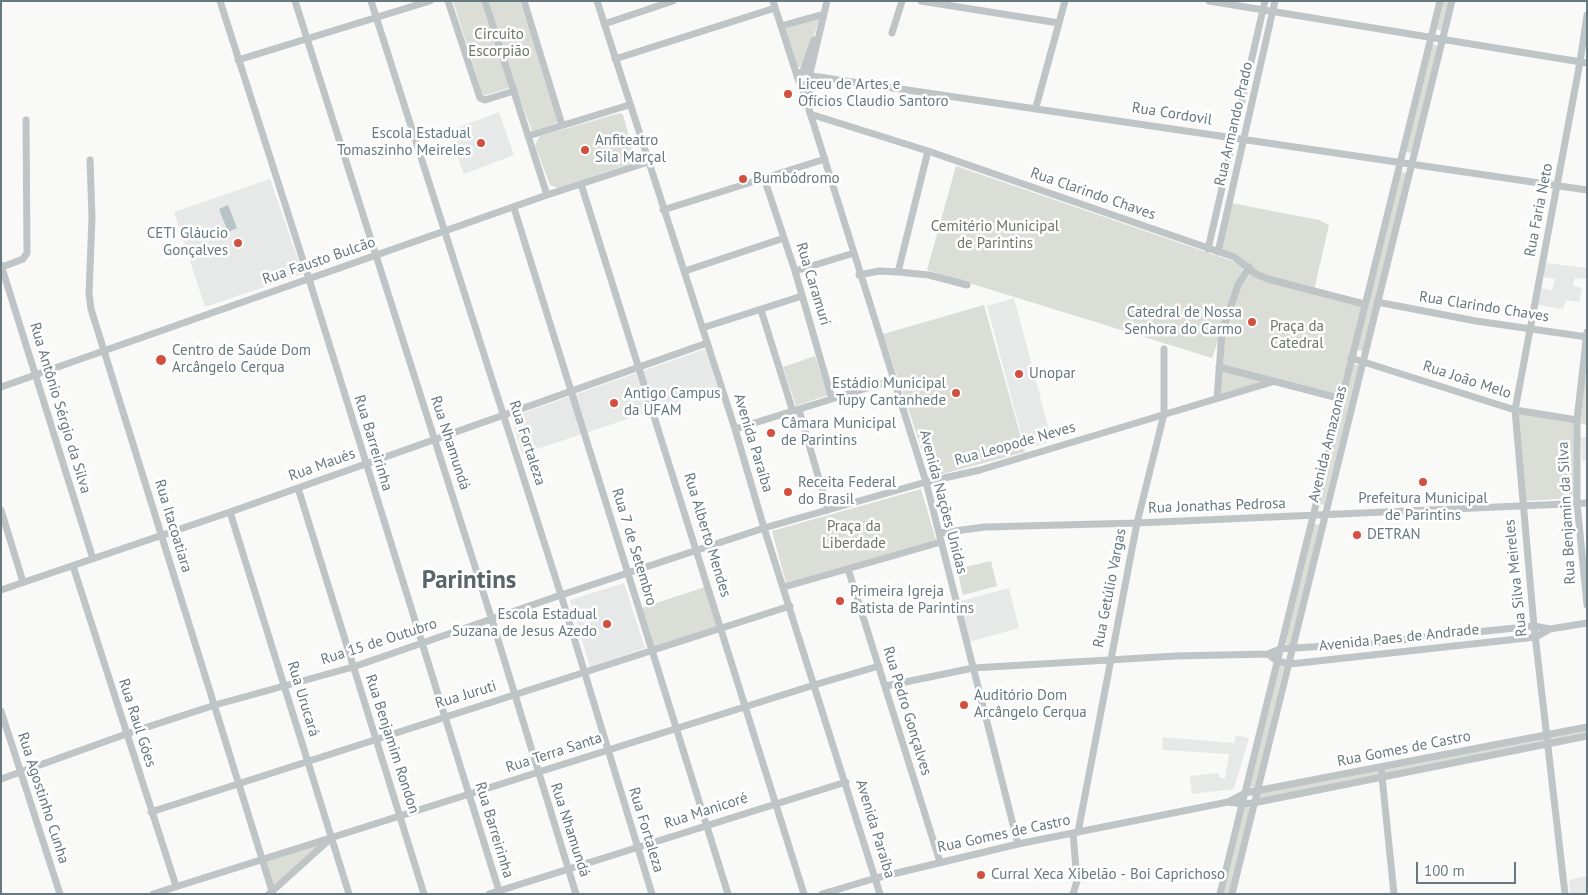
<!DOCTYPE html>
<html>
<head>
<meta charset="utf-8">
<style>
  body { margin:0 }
  #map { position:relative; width:1588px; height:895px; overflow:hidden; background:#f9f9f8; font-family:"PT Sans",sans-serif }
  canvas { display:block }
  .frame { position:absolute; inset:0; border:2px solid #67787f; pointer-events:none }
  .scale { position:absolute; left:1416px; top:862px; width:100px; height:22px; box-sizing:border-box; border:2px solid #67787f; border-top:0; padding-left:6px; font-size:15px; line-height:18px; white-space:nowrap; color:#67787f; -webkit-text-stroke:4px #fff; paint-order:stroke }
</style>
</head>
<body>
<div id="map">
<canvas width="1588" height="895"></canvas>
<div class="frame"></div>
<div class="scale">100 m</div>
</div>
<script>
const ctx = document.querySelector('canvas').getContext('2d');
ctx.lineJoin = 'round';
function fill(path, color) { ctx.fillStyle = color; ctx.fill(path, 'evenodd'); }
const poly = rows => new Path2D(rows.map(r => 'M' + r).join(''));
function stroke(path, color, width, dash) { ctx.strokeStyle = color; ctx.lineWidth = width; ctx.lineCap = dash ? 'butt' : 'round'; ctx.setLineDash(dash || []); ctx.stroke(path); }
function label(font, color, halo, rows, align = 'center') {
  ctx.font = font + ' "PT Sans",sans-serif'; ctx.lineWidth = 5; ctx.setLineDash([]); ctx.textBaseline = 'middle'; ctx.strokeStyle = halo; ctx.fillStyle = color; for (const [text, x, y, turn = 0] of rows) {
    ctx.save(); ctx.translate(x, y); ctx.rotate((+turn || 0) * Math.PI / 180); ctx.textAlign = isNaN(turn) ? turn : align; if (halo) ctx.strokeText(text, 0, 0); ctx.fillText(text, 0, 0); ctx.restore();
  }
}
fill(poly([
  [499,112,514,155,464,174,448,131],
  [270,179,303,274,205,307,174,212],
  [1546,263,1587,268,1587,279,1575,278,1573,286,1582,288,1579,302,1566,300,1563,309,1538,305,1541,288,1552,290,1555,279,1543,277],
  [1014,298,1052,441,1025,449,987,306],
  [705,349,718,389,522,454,511,417],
  [1580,437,1587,437,1587,460,1582,461],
  [624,583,645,648,590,667,570,600],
  [1009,588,1019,628,969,642,957,602],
  [1236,735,1249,738,1234,789,1192,794,1190,776,1218,773,1220,778,1225,778,1229,754,1163,750,1162,737,1234,743],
  [1587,876,1587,894,1570,894,1569,880]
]), '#e7e9e8');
fill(poly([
  [453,1,520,1,558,123,532,131,515,86,483,96],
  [1442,1,1449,1,1442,31,1435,29],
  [820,17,804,66,797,68,783,27],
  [1432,44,1438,46,1412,153,1406,152],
  [620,113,623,115,634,154,632,163,558,188,550,185,535,145,540,136],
  [956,166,1244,265,1212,358,927,270],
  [1401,172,1407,173,1363,351,1356,350],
  [1231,203,1319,220,1329,225,1314,290,1365,303,1341,398,1271,380,1218,398,1222,332,1249,267,1219,252],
  [984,305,1025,452,931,477,883,334],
  [815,356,828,395,796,406,783,367],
  [1354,364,1359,365,1324,505,1319,504],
  [1587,366,1587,425,1579,423],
  [1518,413,1574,422,1575,498,1524,501],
  [921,489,936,540,786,583,772,531],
  [1314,524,1320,525,1290,646,1284,643],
  [991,561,997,586,963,595,957,569],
  [705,587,717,627,653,647,641,608],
  [1279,665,1284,666,1255,788,1249,787],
  [1587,727,1587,735,1254,802,1257,792],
  [1245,807,1250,808,1229,894,1223,894],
  [332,838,272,890,262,859]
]), '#daded7');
fill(poly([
  [228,205,237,228,228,232,219,209]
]), '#b7c3c6');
stroke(poly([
  [220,1,309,279,500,894],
  [295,1,492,620,576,894],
  [371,1,561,595,652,894],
  [448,1,480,98,485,100,514,91],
  [485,1,547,195],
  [524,1,562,125],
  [597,1,735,429,764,528,880,894],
  [773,1,798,79],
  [921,1,1059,23],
  [1209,1,1587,63],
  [604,24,673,1],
  [781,26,824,14],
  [892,33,902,1],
  [615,59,775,8],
  [238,60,430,1],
  '798 78a7 7 0 1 1 14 0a7 7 0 1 1-14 0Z',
  [803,72,814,40],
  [810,73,827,1],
  [812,76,1587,190],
  [801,84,926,482,1018,844],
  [810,106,810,83],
  [1036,107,1065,1],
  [810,114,928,151,1234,257,1256,274,1268,279,1364,304],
  [528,136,629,105],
  [90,160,92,217,89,294,91,309,273,894],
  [764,178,795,271,832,399],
  [581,184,804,894],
  [514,208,728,894],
  [663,210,825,159],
  [1208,249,1265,1],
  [1218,252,1275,1],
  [1,265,93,559],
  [2,267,23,259,27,253,26,120],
  [685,271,784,238],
  [795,271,854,253],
  [898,272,928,151],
  [859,275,879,271,898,272,929,275,967,285],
  [1377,302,1476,321,1587,337],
  [761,310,793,412],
  [702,328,802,296],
  [1587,332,1577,420,1577,503,1587,605],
  [1351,358,1515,410,1577,420],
  [1219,367,1342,399],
  [1,387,547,195,648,162],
  [1217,398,1222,332,1238,285,1249,267],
  [799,410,828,510],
  [735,429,893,380],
  [298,488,424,894],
  [1,510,23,582],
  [230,512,349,894],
  [939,533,985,527,1137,523,1587,503],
  [73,566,176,886],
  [848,569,940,862],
  [784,587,941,542],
  [1,590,230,512,707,343],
  [1268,654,1277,661,1290,664,1536,637,1550,629,1587,623],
  [886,686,973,668,1176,656,1268,654,1280,649,1372,643,1534,626,1550,629],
  [1,711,60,894],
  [1381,767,1394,894],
  [1,779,126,734,215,705,353,667,561,595,764,528,926,482,980,470,1272,382],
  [1228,802,1243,804,1253,803,1587,736],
  [151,812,790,606],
  [1078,832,1137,523,1164,414,1164,349],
  [153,894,814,685,879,666],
  [269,894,328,841],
  [489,894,846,782],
  [822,894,876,878,1018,844,1228,802,1245,793,1587,727],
  [1073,894,1077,881,1073,833],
  [1220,894,1440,1],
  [1232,894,1452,1],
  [1565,894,1534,626,1515,410,1580,62,1587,15]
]), '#bfc4c6', 7);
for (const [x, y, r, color] of [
  [788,94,5,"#d15040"],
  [481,143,5,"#d15040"],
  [585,150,5,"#d15040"],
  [743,179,5,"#d15040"],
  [238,243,5,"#d15040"],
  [1252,322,5,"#d15040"],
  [161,360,6,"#d15040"],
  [1019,374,5,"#d15040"],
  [956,393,5,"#d15040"],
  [614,403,5,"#d15040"],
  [771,433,5,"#d15040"],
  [1423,482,5,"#d15040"],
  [788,492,5,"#d15040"],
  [1357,535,5,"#d15040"],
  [840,601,5,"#d15040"],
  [607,624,5,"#d15040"],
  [964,705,5,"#d15040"],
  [981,875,5,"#d15040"]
]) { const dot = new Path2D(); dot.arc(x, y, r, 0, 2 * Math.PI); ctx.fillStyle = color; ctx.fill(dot); stroke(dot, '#fff', 2); }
label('15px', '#6b7866', '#fff', [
  ["Circuito",499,35],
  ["Escorpião",499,52],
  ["Cemitério Municipal",995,227],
  ["de Parintins",995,244],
  ["Praça da",1297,327],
  ["Catedral",1297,344],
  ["Praça da",854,527],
  ["Liberdade",854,544]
]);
label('15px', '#67787f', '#fff', [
  ["Liceu de Artes e",798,85],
  ["Ofícios Claudio Santoro",798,102],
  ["Escola Estadual",471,134,"right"],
  ["Tomaszinho Meireles",471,151,"right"],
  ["Anfiteatro",595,141],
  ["Sila Marçal",595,158],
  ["Bumbódromo",753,179],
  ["CETI Gláucio",228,234,"right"],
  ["Gonçalves",228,251,"right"],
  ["Catedral de Nossa",1242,313,"right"],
  ["Senhora do Carmo",1242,330,"right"],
  ["Centro de Saúde Dom",172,351],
  ["Arcângelo Cerqua",172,368],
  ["Unopar",1029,374],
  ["Estádio Municipal",946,384,"right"],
  ["Tupy Cantanhede",946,401,"right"],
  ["Antigo Campus",624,394],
  ["da UFAM",624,411],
  ["Câmara Municipal",781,424],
  ["de Parintins",781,441],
  ["Receita Federal",798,483],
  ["do Brasil",798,500],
  ["Prefeitura Municipal",1423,499,"center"],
  ["de Parintins",1423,516,"center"],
  ["DETRAN",1367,535],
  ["Primeira Igreja",850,592],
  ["Batista de Parintins",850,609],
  ["Escola Estadual",597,615,"right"],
  ["Suzana de Jesus Azedo",597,632,"right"],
  ["Auditório Dom",974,696],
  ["Arcângelo Cerqua",974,713],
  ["Curral Xeca Xibelão - Boi Caprichoso",991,875]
], 'left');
label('15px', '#67787f', '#fff', [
  ["Rua Cordovil",1172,114,9],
  ["Rua Armando Prado",1234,124,-77],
  ["Rua Clarindo Chaves",1093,194,19],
  ["Rua Faria Neto",1539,210,-79],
  ["Rua Fausto Bulcão",319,261,-19],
  ["Rua Caramuri",813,284,73],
  ["Rua Clarindo Chaves",1484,307,9],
  ["Rua João Melo",1467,380,18],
  ["Rua Antônio Sérgio da Silva",60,408,73],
  ["Rua Barreirinha",373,443,73],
  ["Rua Nhamundá",450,443,72],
  ["Rua Fortaleza",527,443,72],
  ["Avenida Paraíba",753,443,73],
  ["Rua Leopode Neves",1015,444,-16],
  ["Avenida Amazonas",1328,444,-76],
  ["Rua Maués",322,465,-20],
  ["Avenida Nações Unidas",943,502,75],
  ["Rua Jonathas Pedrosa",1217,506,-2],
  ["Rua Benjamin da Silva",1567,513,-93],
  ["Rua Itacoatiara",173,526,73],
  ["Rua Alberto Mendes",707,535,73],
  ["Rua 7 de Setembro",634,547,73],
  ["Rua Silva Meireles",1516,578,-96],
  ["Rua Getúlio Vargas",1110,588,-79],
  ["Avenida Paes de Andrade",1399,638,-6],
  ["Rua 15 de Outubro",379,642,-18],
  ["Rua Juruti",466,695,-17],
  ["Rua Urucará",303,699,73],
  ["Rua Pedro Gonçalves",907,711,73],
  ["Rua Raul Góes",137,723,72],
  ["Rua Benjamim Rondon",392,744,72],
  ["Rua Gomes de Castro",1404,749,-11],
  ["Rua Terra Santa",554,753,-18],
  ["Rua Agostinho Cunha",43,798,72],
  ["Rua Manicoré",706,811,-18],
  ["Avenida Paraíba",875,829,73],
  ["Rua Barreirinha",494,830,73],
  ["Rua Nhamundá",570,830,72],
  ["Rua Fortaleza",646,830,73],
  ["Rua Gomes de Castro",1004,834,-12]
]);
label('bold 25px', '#59656b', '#fff', [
  ["Parintins",469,581]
]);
</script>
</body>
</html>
